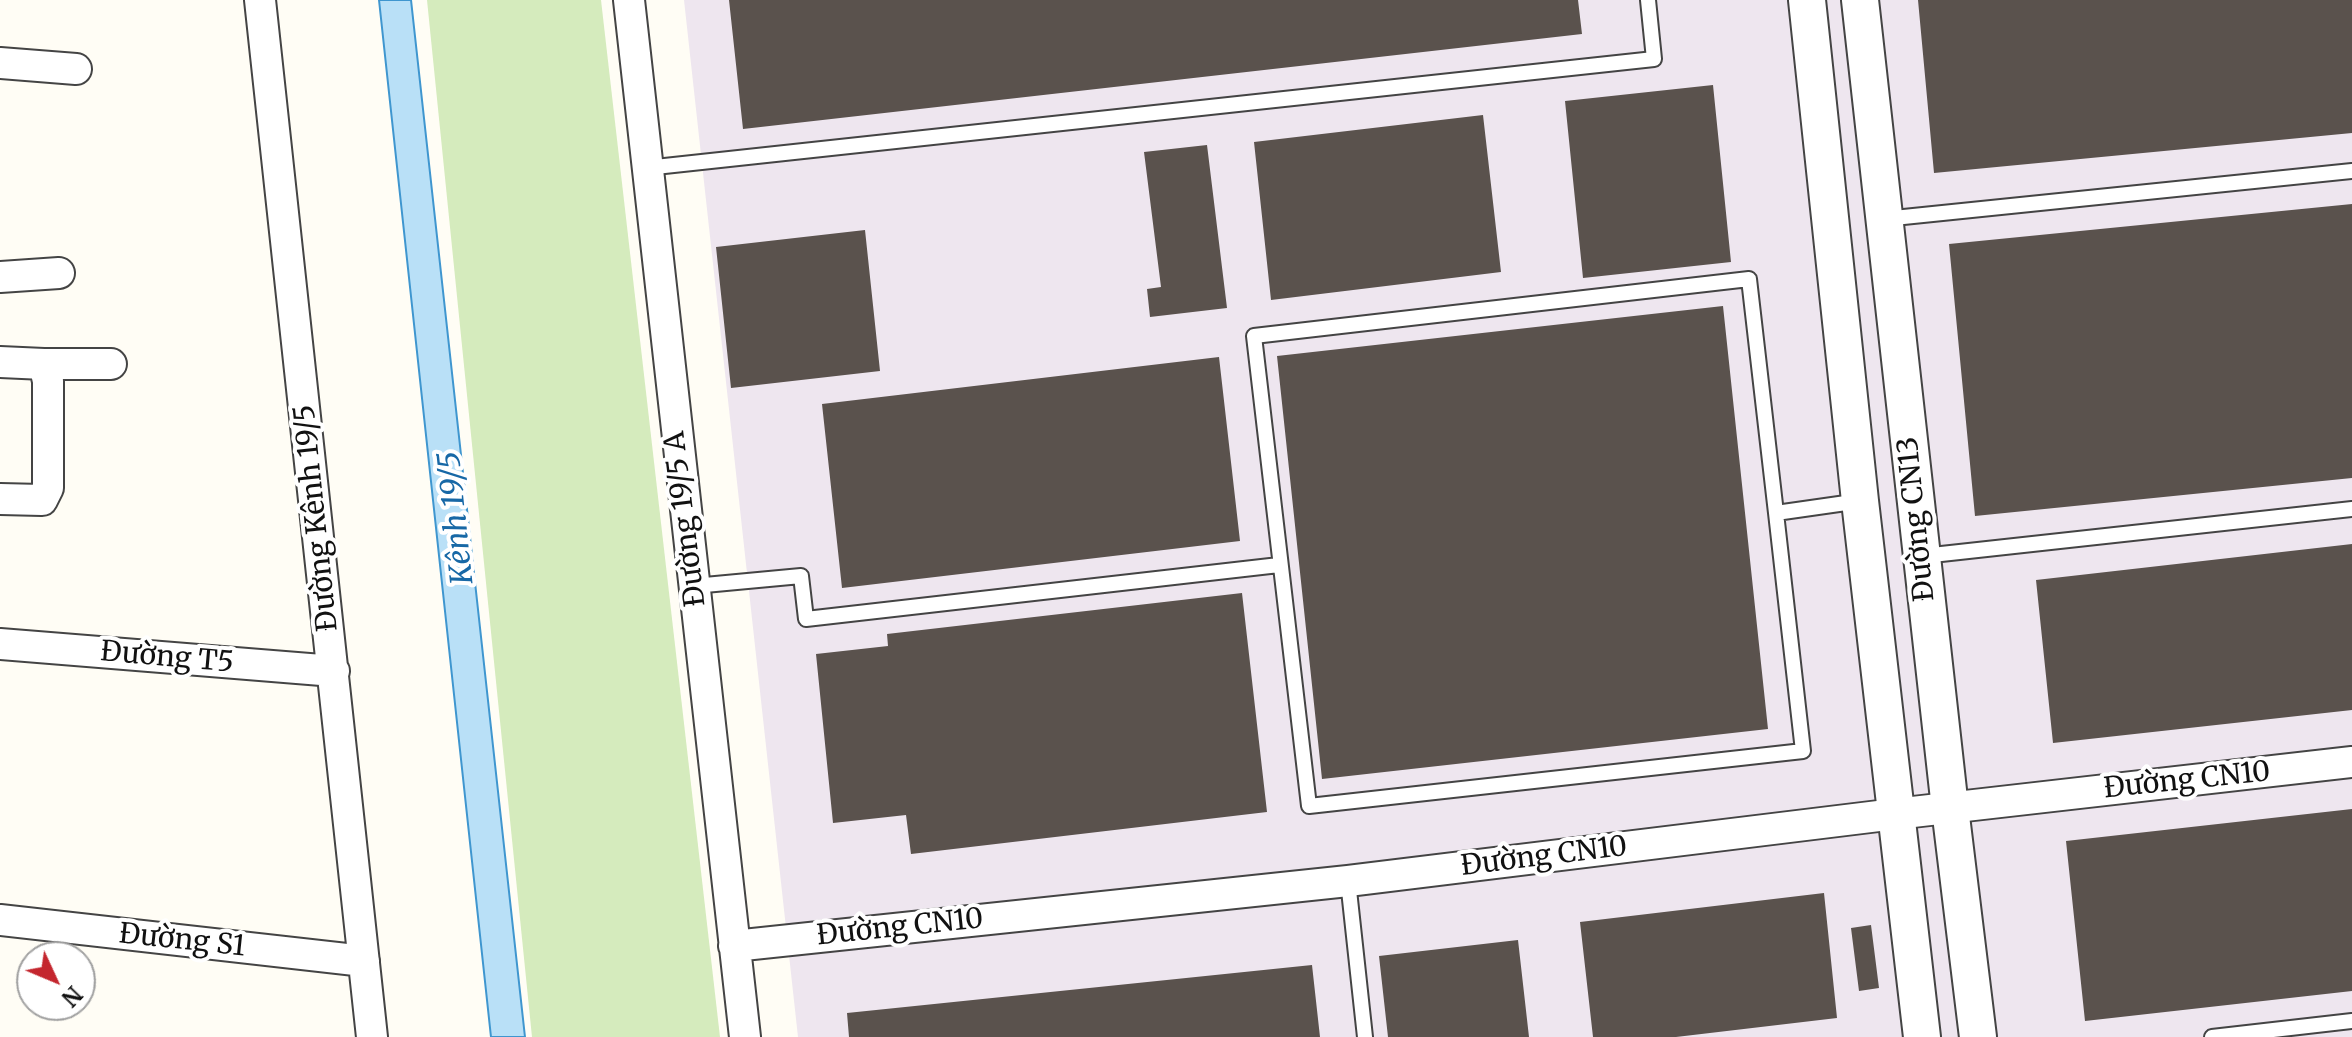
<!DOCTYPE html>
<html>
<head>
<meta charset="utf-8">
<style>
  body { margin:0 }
  #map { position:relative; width:2352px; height:1037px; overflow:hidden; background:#fffdf5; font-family:Merriweather,serif }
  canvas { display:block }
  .north { position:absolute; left:16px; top:941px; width:80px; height:80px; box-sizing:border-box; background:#fff; border:2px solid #a0a0a0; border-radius:50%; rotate:134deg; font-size:22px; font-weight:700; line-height:32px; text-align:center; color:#111 }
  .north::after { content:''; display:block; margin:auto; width:28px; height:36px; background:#c4262e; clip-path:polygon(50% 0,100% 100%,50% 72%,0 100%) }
</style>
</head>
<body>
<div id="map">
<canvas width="2352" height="1037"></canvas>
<div class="north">N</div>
</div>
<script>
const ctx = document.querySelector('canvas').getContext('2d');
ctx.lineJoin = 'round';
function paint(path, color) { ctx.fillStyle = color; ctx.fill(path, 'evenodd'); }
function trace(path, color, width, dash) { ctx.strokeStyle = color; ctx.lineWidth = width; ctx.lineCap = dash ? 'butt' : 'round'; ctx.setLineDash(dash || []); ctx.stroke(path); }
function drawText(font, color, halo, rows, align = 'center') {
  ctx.font = font + ' Merriweather,serif'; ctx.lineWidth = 8; ctx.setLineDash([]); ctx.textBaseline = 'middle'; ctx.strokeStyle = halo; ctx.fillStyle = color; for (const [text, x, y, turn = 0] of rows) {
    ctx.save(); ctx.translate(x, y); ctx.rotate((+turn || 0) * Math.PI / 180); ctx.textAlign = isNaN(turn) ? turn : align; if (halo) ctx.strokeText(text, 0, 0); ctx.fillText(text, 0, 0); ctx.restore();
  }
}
paint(new Path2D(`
  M684,0H2352V1037H798Z`), '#eee6ef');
paint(new Path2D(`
  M427,0H601L720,1037H532Z`), '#d5ebbd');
const water = new Path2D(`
  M379,0H411L525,1037H491Z`);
paint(water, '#b9e0f7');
trace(water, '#3f96cf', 2);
paint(new Path2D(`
  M729,0H1578L1582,34L743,129Z
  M1918,0H2352V133L1934,173Z
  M1713,85L1731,262L1583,278L1565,101Z
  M1483,115L1501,272L1271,300L1254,142Z
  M1207,145L1227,308L1150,317L1147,289L1161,287L1144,152Z
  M2352,204V478L1975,516L1949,244Z
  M865,230L880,371L731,388L716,247Z
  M1723,306L1768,729L1322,779L1277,356Z
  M1219,357L1240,541L842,588L822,404Z
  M2352,544V710L2053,743L2036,580Z
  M1242,593L1267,812L911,854L906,815L833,823L816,654L888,646L887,634Z
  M2352,809V991L2085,1021L2066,841Z
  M1824,893L1837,1018L1676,1037H1593L1580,922Z
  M1871,925L1879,988L1859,991L1851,928Z
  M1518,940L1529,1037H1388L1379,956Z
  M1312,965L1320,1037H849L847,1013Z`), '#5a524d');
const service = new Path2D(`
  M646,168L1654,59L1648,0
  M1884,219L2352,171
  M1776,513L1803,751L1309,806L1254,336L1749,279L1776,513L1860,501
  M1923,556L2352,509
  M694,586L801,576L806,619L1279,565
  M1348,881L1365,1037
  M2212,1037L2352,1021`);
const minor = new Path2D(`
  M260,0L372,1037
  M629,0L745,1037
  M0,63L76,69
  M0,277L59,273
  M0,362L44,364
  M0,499L42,500L48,488V381L44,364H111
  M0,644L334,671
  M0,920L364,961
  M734,946L1348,881L1895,814L2352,762`);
const tertiary = new Path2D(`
  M1807,0L1860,501L1922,1037
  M1860,0L1950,808L1978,1037`);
trace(service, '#444', 18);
trace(minor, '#444', 34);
trace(tertiary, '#444', 40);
trace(service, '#fff', 14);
trace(minor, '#fff', 30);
trace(tertiary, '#fff', 36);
drawText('28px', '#111', '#fff', [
  ["Đường Kênh 19/5",317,518,-96],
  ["Đường 19/5 A",686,519,-97],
  ["Đường CN13",1917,519,-96],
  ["Đường T5",167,658,5],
  ["Đường CN10",2187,781,-6],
  ["Đường CN10",1544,857,-7],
  ["Đường CN10",900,928,-6],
  ["Đường S1",182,941,6]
]);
drawText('italic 30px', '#1768a6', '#fff', [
  ["Kênh 19/5",457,518,-96]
]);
</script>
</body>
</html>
